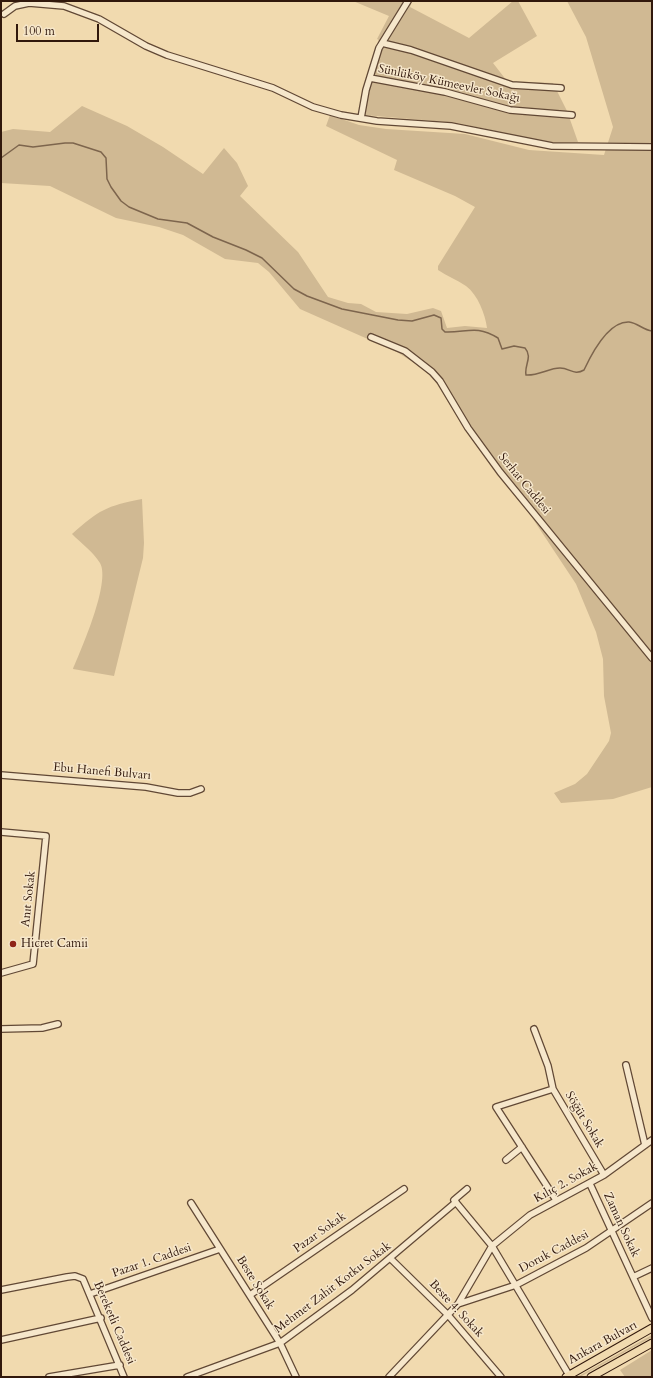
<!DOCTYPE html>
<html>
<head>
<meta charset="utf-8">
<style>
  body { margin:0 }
  #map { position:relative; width:653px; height:1378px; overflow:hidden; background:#f1daaf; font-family:Cardo,serif }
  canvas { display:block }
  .frame { position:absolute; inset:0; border:2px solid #31180c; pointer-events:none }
  .scale { position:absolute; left:16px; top:24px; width:83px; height:18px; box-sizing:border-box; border:2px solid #31180c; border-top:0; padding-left:5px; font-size:12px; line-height:14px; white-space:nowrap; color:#31180c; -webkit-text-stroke:3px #f6e7cb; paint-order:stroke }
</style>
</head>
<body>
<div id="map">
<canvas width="653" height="1378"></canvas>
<div class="frame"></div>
<div class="scale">100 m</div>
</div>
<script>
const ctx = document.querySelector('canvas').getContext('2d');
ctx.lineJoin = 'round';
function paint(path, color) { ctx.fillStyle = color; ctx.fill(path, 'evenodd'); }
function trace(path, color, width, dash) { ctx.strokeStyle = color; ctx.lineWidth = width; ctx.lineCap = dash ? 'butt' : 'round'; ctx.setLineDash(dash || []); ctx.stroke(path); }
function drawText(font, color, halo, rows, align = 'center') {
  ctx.font = font + ' Cardo,serif'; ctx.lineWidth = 3; ctx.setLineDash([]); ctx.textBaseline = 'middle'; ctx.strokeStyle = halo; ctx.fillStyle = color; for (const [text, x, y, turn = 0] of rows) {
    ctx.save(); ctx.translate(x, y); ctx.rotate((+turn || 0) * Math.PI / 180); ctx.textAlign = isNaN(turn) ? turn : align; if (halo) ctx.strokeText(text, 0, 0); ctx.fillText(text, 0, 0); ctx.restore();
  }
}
paint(new Path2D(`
  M353,1H412L410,7L469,38L513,1H518L537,36L493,63L507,81L553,83L567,111L578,142L550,143L458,123L364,115L371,81L383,42L377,39L389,16Z
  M567,1H652V787L613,799L561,803L554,793L575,784L587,774L609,741L611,733L604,696L603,659L596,632L576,584L531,516L497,475L470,437L433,378L422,368L397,352L300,309L269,272L258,263L225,259L183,235L159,227L116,218L50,186L1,183V132L13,129L50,132L82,106L127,126L163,147L203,174L224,148L237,163L248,186L240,196L298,252L328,297L348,303L361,304L376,312L407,314L433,308L441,311L447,328L465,326L487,328C485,314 478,295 466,286C457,280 447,276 438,270V266L475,207L455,196L394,170L397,160L326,126L330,115L359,125L386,129L465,134L529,150L604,155L613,127L586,37Z
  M142,499L144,543L143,558L114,676L73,669C81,650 111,582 100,563C93,552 81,543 72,534C99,510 106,506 142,499Z
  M652,1335V1337L580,1377H577Z
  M652,1350V1377H625L620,1370Z`), '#d0b993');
trace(new Path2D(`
  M1,158L19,145L33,147L65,143H73L101,152L106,158L107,179L111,187L121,201L129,207L158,219L187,223L213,237L246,250L262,258L294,289L307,296L342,309L398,320L412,321L434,315L441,318L442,329L445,332C466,333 476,324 498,338L502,349L514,346L525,348C533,357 524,365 526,375C538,376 549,368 560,368C570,368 574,376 584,370C591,355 608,321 629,322C638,323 643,330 652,331`), '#7d654d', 1.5);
const minor = new Path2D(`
  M4,14L15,6L29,3L64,6L99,19L146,46L167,55L273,88L313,107L341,115L377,121L451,126L552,146L652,147
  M382,43L411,50L512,85L561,88
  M370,78L445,92L510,110L572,115
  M361,118L366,90L379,48L408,1
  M371,337L405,351L432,372L440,381L468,428L500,472L652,658
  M1,775L146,787L178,793H190L201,789
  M1,832L46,836L33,964L1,973
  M1,1029L42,1028L58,1024
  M534,1029L548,1066L553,1089L604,1175
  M626,1065L645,1145
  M553,1089L496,1107L556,1200
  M506,1160L522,1147
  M590,1184L652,1318
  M467,1189L454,1200L492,1246L569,1375
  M191,1203L280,1343L296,1377
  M391,1259L448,1315L501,1377
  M633,1277L652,1268
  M1,1290L67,1277L75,1276L83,1279L124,1377
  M90,1294L220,1249
  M250,1295L404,1189
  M458,1304L516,1285L586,1248L652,1203
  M1,1340L101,1318
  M49,1377L120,1365
  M187,1377L280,1343L352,1290L456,1202
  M389,1377L458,1304L492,1246L530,1215L604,1175L652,1140`);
const major = new Path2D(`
  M566,1377L652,1328
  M591,1377L652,1343`);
trace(minor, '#614835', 8);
trace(major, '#31180c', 9);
trace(minor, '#f6e7cb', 5.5);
trace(major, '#f1daaf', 7);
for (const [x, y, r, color] of [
  [13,944,4,"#8f2418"]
]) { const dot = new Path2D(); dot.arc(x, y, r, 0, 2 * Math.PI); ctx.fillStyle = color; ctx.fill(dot); trace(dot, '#f6e7cb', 1.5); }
drawText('12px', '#31180c', '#f6e7cb', [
  ["Sünlüköy Kümeevler Sokağı",449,84,12],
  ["Serhat Caddesi",524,484,51],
  ["Ebu Hanefi Bulvarı",102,772,5],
  ["Anıt Sokak",29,899,-84],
  ["Söğüt Sokak",584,1120,59],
  ["Kılıç 2. Sokak",566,1183,-29],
  ["Zaman Sokak",621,1225,65],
  ["Pazar Sokak",320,1233,-35],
  ["Doruk Caddesi",554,1252,-28],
  ["Pazar 1. Caddesi",152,1261,-19],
  ["Beste Sokak",255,1283,58],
  ["Mehmet Zahit Kotku Sokak",333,1288,-37],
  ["Beste 4. Sokak",456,1309,47],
  ["Bereketli Caddesi",114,1323,67],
  ["Ankara Bulvarı",603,1343,-29]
]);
drawText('12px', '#31180c', '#f6e7cb', [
  ["Hicret Camii",21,944]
], 'left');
</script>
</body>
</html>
